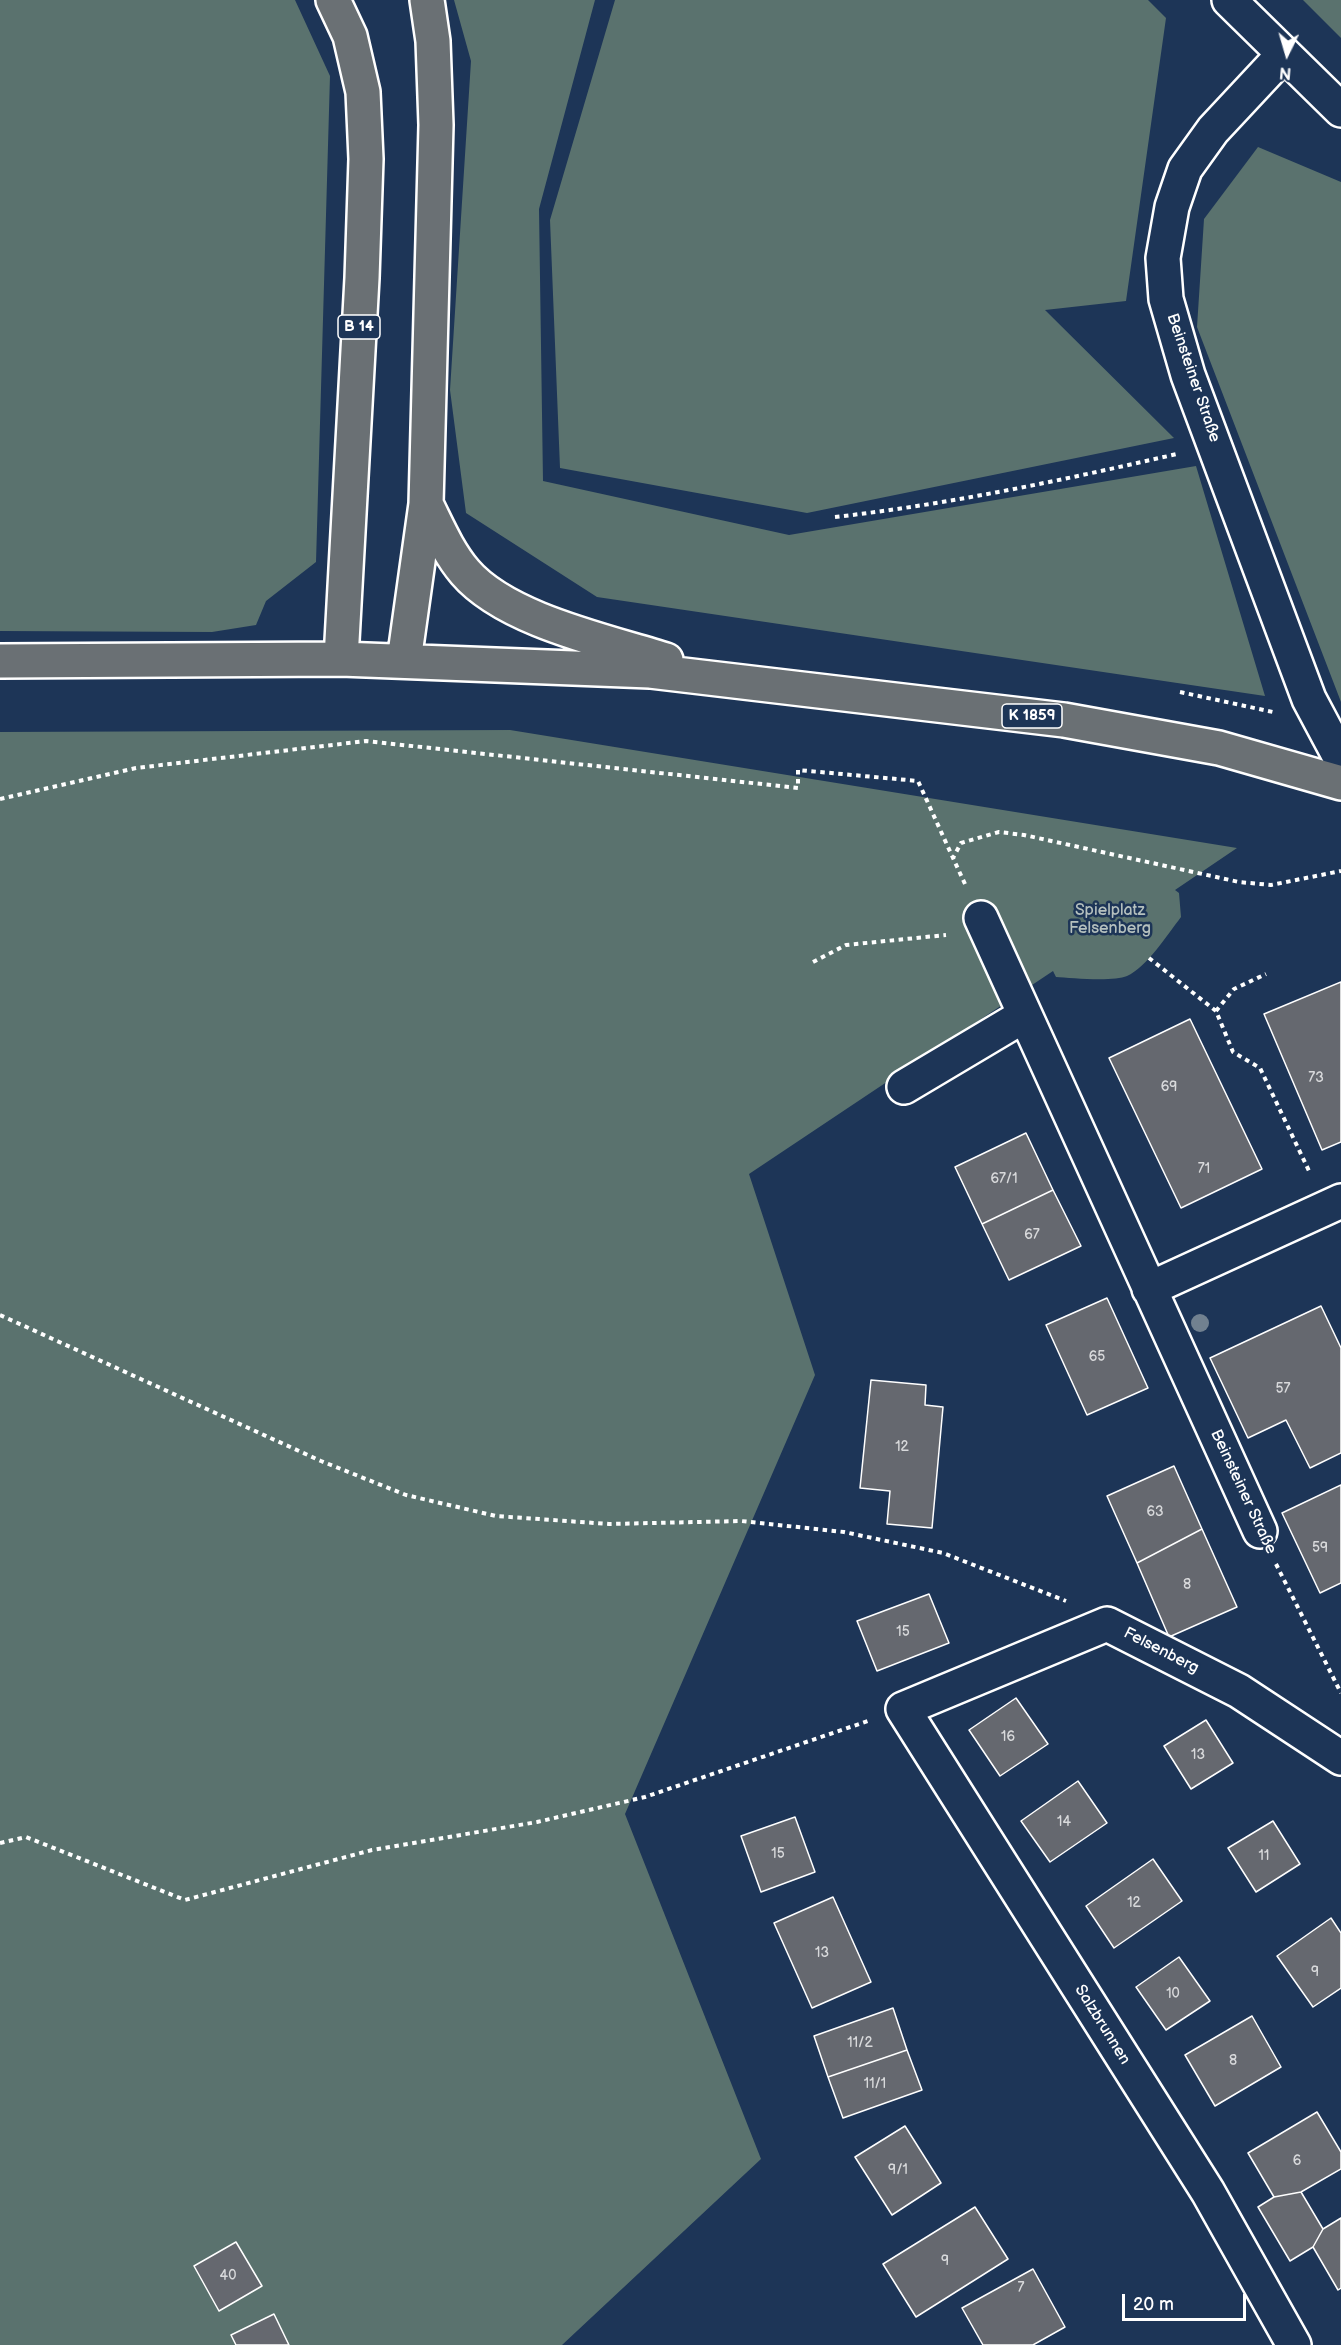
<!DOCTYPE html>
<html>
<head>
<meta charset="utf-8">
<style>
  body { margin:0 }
  #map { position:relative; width:1341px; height:2345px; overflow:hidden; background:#1d3557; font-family:"Balsamiq Sans",sans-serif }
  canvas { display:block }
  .north { position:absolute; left:1257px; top:24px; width:60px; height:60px; -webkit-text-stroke:4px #1d3557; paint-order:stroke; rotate:185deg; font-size:16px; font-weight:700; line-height:24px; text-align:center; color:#fff }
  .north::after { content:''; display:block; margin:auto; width:21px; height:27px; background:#fff; clip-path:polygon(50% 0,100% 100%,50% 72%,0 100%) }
  .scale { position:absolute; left:1122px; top:2294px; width:124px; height:27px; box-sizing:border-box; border:3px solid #fff; border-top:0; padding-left:8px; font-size:18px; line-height:21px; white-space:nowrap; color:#fff; -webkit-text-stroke:4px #1d3557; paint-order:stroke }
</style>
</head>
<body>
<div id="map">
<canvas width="1341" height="2345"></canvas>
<div class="north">N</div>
<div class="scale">20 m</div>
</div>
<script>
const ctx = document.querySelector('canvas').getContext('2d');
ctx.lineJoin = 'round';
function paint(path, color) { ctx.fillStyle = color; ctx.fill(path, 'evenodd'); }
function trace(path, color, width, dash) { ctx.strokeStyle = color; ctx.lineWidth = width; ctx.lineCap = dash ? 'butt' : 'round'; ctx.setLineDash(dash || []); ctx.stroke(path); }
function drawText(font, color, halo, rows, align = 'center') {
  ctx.font = font + ' "Balsamiq Sans",sans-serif'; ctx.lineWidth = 5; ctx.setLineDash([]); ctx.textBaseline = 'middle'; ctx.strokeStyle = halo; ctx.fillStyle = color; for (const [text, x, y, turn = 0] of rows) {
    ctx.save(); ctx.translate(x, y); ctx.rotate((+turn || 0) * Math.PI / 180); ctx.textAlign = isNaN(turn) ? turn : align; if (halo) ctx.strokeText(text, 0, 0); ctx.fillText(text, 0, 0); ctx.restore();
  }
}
paint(new Path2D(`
  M0,0H295L330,76L316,562L266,601L256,625L212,632L0,631Z
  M454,0H595L539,209L543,481L789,535L1196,466L1265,696L597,597L466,513L450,390L471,61Z
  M615,0H1148L1166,18L1126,301L1045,310L1174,438L807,513L560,468L550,220Z
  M1303,0H1341V38Z
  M1258,147L1341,182V702L1197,327L1204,219Z
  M510,730L1237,848L1175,890L1179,893L1181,917C1168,934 1146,968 1127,976C1114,982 1070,978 1056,977L1053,971L749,1174L815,1375L625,1814L761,2159L562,2345H0V732Z`), '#5a726e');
const building = new Path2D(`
  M1341,982V1142L1322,1150L1264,1014Z
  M1190,1019L1262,1169L1181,1208L1109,1058Z
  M1026,1133L1053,1190L982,1224L955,1167Z
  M1053,1190L1081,1246L1009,1280L982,1224Z
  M1107,1298L1148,1388L1087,1415L1046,1325Z
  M1321,1306L1341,1348V1453L1310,1468L1286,1420L1248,1438L1210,1358Z
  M871,1380L926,1385L925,1405L943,1407L932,1528L887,1524L890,1491L860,1488Z
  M1174,1466L1202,1529L1137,1563L1107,1496Z
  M1341,1485V1583L1320,1593L1282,1513Z
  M1202,1529L1237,1607L1169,1637L1137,1563Z
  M929,1594L949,1643L877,1671L857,1621Z
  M1016,1698L1048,1744L1000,1776L969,1730Z
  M1206,1720L1233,1763L1191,1789L1164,1746Z
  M1078,1781L1107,1823L1050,1862L1021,1821Z
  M795,1817L815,1872L761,1892L741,1836Z
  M1273,1821L1300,1864L1256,1892L1228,1848Z
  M1153,1859L1182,1901L1114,1948L1086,1906Z
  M833,1897L871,1982L812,2008L774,1923Z
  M1331,1918L1341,1933V1988L1313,2007L1277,1956Z
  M1179,1957L1210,2001L1166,2030L1136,1987Z
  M893,2008L907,2050L828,2077L814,2036Z
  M1252,2016L1281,2067L1215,2106L1185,2055Z
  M907,2050L922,2090L843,2118L828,2077Z
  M1317,2112L1341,2152V2169L1301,2192L1274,2197L1248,2153Z
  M905,2126L941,2183L892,2215L855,2157Z
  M1301,2192L1323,2229L1313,2247L1290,2261L1258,2207L1274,2197Z
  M975,2207L1008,2259L916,2317L883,2264Z
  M1341,2218V2288L1338,2290L1313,2247L1323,2229Z
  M236,2242L262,2286L219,2311L194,2266Z
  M1033,2269L1065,2327L1033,2345H983L962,2308Z
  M274,2314L289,2345H236L231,2335Z`);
paint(building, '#65686f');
trace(building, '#fff', 1.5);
const minor = new Path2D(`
  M1229,0L1341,110
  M1283,55L1213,130L1185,169L1172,207L1163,258L1166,299L1188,375L1309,699L1341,759
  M981,918L1260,1531
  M904,1087L1025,1015
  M1149,1289L1341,1201
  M1294,2345L1208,2192L903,1709L1107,1624L1239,1691L1341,1758`);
const highway = new Path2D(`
  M333,0L350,36L363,92L366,159L362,278L341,659
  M426,504C438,528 448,552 465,572C506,620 606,641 666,660
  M0,661L341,659L650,671L1064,720L1219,748L1341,783
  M404,661L426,504L436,125L433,41L427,0`);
trace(minor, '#fff', 38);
trace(highway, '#fff', 38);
trace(new Path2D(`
  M835,517C951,504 1063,480 1177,454
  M1180,692L1273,712
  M0,799L136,768L366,741L798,788V770L918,781L953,858
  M965,884L953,858L961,843L999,832L1024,835L1239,882L1271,885L1341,871
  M1149,958L1216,1011L1233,1052L1260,1068L1310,1173
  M813,962L846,945L946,935
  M1216,1011L1234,989L1266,974
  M0,1315L321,1461L406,1495L496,1516L609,1524L741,1521L844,1532L943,1553L1066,1601
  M1276,1564L1341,1693
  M0,1843L26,1837L185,1900L372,1850L537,1822L645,1797L868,1721`), '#fff', 4, [4.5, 4.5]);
trace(minor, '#1d3557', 33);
trace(highway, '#6a7074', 33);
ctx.fillStyle = '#718190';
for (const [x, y] of [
  [1200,1323]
]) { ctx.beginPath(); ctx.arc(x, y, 9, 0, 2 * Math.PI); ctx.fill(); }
drawText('14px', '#d8d9db', null, [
  ["73",1316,1078],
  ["69",1169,1087],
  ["71",1204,1169],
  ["67/1",1004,1179],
  ["67",1032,1235],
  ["65",1097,1357],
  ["57",1283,1389],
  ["12",902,1447],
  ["63",1155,1512],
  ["59",1320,1548],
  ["8",1187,1585],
  ["15",903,1632],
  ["16",1008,1737],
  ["13",1198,1755],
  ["14",1064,1822],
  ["15",778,1854],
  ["11",1264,1856],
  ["12",1134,1903],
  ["13",822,1953],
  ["9",1315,1972],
  ["10",1173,1994],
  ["11/2",860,2043],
  ["8",1233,2061],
  ["11/1",875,2084],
  ["6",1297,2161],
  ["9/1",898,2170],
  ["9",945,2261],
  ["40",228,2276],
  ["7",1021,2288]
]);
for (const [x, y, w] of [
  [359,327,42],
  [1032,716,60]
]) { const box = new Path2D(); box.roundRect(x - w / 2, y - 12, w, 24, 4.5); ctx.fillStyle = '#1d3557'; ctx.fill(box); trace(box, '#fff', 1.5); }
drawText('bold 15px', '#fff', null, [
  ["B 14",359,327],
  ["K 1859",1032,716]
]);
drawText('16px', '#fff', '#1d3557', [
  ["Beinsteiner Straße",1193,378,71],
  ["Beinsteiner Straße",1243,1492,65],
  ["Felsenberg",1161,1651,27],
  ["Salzbrunnen",1102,2025,58]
]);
drawText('16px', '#b5c0be', '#1d3557', [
  ["Spielplatz",1110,911],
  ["Felsenberg",1110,929]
]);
</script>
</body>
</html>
